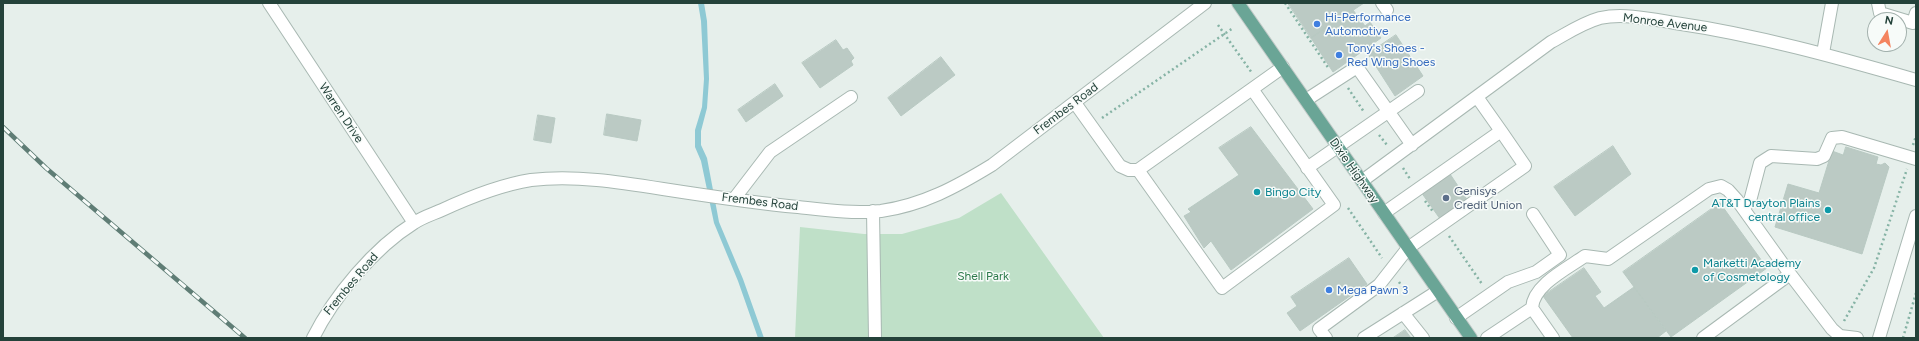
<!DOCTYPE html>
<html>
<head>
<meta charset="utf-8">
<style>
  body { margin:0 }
  #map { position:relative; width:1919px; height:341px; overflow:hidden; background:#e6efeb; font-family:Figtree,sans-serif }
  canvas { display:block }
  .frame { position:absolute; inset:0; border:4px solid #24423a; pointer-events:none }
  .north { position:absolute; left:1867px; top:12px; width:40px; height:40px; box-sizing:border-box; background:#f7fbf9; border:1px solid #a3b1ad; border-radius:50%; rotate:11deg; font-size:11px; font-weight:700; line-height:16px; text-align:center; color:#24423a }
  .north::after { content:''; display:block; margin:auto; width:14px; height:18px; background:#f4845f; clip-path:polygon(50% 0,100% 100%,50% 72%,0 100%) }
</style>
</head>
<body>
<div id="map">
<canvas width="1919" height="341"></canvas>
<div class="frame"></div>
<div class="north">N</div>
</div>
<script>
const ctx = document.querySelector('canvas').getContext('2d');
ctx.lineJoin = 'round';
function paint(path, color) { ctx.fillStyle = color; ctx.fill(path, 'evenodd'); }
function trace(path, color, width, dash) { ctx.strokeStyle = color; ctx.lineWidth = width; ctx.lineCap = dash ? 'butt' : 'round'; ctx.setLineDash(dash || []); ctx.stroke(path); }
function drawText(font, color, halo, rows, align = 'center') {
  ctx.font = font + ' Figtree,sans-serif'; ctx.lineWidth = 3; ctx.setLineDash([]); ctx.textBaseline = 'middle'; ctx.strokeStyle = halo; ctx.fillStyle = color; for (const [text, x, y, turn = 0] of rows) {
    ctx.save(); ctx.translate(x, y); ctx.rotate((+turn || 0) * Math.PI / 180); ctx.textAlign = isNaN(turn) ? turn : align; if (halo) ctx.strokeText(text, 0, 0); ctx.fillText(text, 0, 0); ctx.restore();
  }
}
paint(new Path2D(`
  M1001,193L1104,338H795L800,227L864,234H902L959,218Z`), '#bfe0c8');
paint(new Path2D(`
  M698,3H704L707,21L709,79L707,108L701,131V145L707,158L719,222L743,279L764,338H758L738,281L714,223L701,161L695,147V130L702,107L704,79L701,21Z`), '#8ec9d4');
const building = new Path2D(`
  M1288,3H1364L1311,38Z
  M1353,10L1365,26L1370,22L1381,38L1333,72L1311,38Z
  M1396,35L1423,76L1395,96L1368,54Z
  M836,40L843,50L847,48L854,58L851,61L853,65L820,88L802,63Z
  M941,57L955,75L901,116L888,98Z
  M775,84L783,96L746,122L738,110Z
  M607,114L641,120L637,141L604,135Z
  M538,115L555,118L551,143L534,140Z
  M1251,127L1313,209L1231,270L1211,241L1204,248L1184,216L1191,212L1188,209L1239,175L1219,148Z
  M1613,146L1631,174L1575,216L1554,187Z
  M1846,147L1878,157L1876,164L1881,165L1885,163L1889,167L1862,254L1775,227L1788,184L1819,193L1832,151L1843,155Z
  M1450,174L1470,204L1443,223L1421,192Z
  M1720,203L1767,268L1671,337L1623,272Z
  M1349,258L1367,284L1300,331L1287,313L1297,306L1291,297Z
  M1584,268L1601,292L1595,296L1604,308L1634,287L1666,331L1657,338H1573L1543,296Z
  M1405,330L1411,338H1393Z`);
paint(building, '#bbcac4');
trace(building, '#b8c9c2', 1);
const minor = new Path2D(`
  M269,3L414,223
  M1382,3L1387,10
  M1878,3L1880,13L1913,23L1916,13
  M1823,53L1832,3
  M1477,97L1501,131
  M1306,100L1357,67L1412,145
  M1075,103L1120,166L1129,170H1138L1283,67
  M1307,168L1418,91
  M1138,170L1222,288L1334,205L1252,89
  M1362,181L1551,42C1566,34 1582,23 1600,18C1624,13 1651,19 1675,23C1757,35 1836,57 1916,80
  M734,199L770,152L851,97
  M1743,208L1750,201L1760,163L1771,156L1817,159L1824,156L1832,138L1842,137L1916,159
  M873,211L875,338
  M1532,308C1533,285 1568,268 1585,256L1608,259L1709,189L1721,186L1728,190L1737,200L1790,274
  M1403,313L1423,338
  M1456,318L1508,282L1536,272L1560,255L1533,214
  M313,338C334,296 374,248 414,223C423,217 433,214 442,210C470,197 500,185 531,180C575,175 619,182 663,189C708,196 753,203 798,207C825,210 853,214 881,211C923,205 956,187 992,165L1205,3
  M1326,338L1319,329L1379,285L1408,248L1525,166L1501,131L1384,213
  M1364,338L1438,291
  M1487,338L1532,308L1553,338
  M1703,338L1790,274L1832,329L1840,336L1857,338
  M1879,338L1916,216`);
const major = new Path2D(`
  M1238,3L1471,338`);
trace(minor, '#a8b8b2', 14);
trace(major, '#c2cac8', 14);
trace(new Path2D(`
  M1285,3L1329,69
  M1218,25L1252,73
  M1348,88L1364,112
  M1102,118L1233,28
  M1379,135L1387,145
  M1913,145L1916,136
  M1403,168L1410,179
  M1425,201L1434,213
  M1348,208L1382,258
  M1449,236L1482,284
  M1399,282L1407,294
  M1844,321L1874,268L1907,169
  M1903,338L1916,293`), '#86b3a5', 2.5, [2, 3]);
trace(minor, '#fff', 12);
trace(major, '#6aa596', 12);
const rail = new Path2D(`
  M3,127L46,168L245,338`);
trace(rail, '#5f7d75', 4.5);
trace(rail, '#f7fbf9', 3, [9]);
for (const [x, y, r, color] of [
  [1317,24,4,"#3f7fe0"],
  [1339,55,4,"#3f7fe0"],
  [1257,192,4,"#0f9aa8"],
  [1446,198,4,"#5c6f8a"],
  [1828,210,4,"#0f9aa8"],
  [1695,270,4,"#0f9aa8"],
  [1329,290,4,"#3f7fe0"]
]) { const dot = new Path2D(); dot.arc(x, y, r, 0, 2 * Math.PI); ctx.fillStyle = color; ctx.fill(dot); trace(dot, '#f7fbf9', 1.5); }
drawText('12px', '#366cbe', '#f7fbf9', [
  ["Hi-Performance",1325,17],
  ["Automotive",1325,31],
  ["Tony's Shoes -",1347,48],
  ["Red Wing Shoes",1347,62],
  ["Mega Pawn 3",1337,290]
], 'left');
drawText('12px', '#24423a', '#f7fbf9', [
  ["Monroe Avenue",1665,23,7],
  ["Frembes Road",1066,109,-37],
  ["Warren Drive",341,113,56],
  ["Dixie Highway",1354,171,55],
  ["Frembes Road",760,202,7],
  ["Frembes Road",351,284,-50]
]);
drawText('12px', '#4e5e75', '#f7fbf9', [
  ["Genisys",1454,191],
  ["Credit Union",1454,205]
], 'left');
drawText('12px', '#0d838f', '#f7fbf9', [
  ["Bingo City",1265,192],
  ["AT&T Drayton Plains",1820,203,"right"],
  ["central office",1820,217,"right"],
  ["Marketti Academy",1703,263],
  ["of Cosmetology",1703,277]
], 'left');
drawText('12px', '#2d7a4b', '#f7fbf9', [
  ["Shell Park",983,276]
]);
</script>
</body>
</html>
